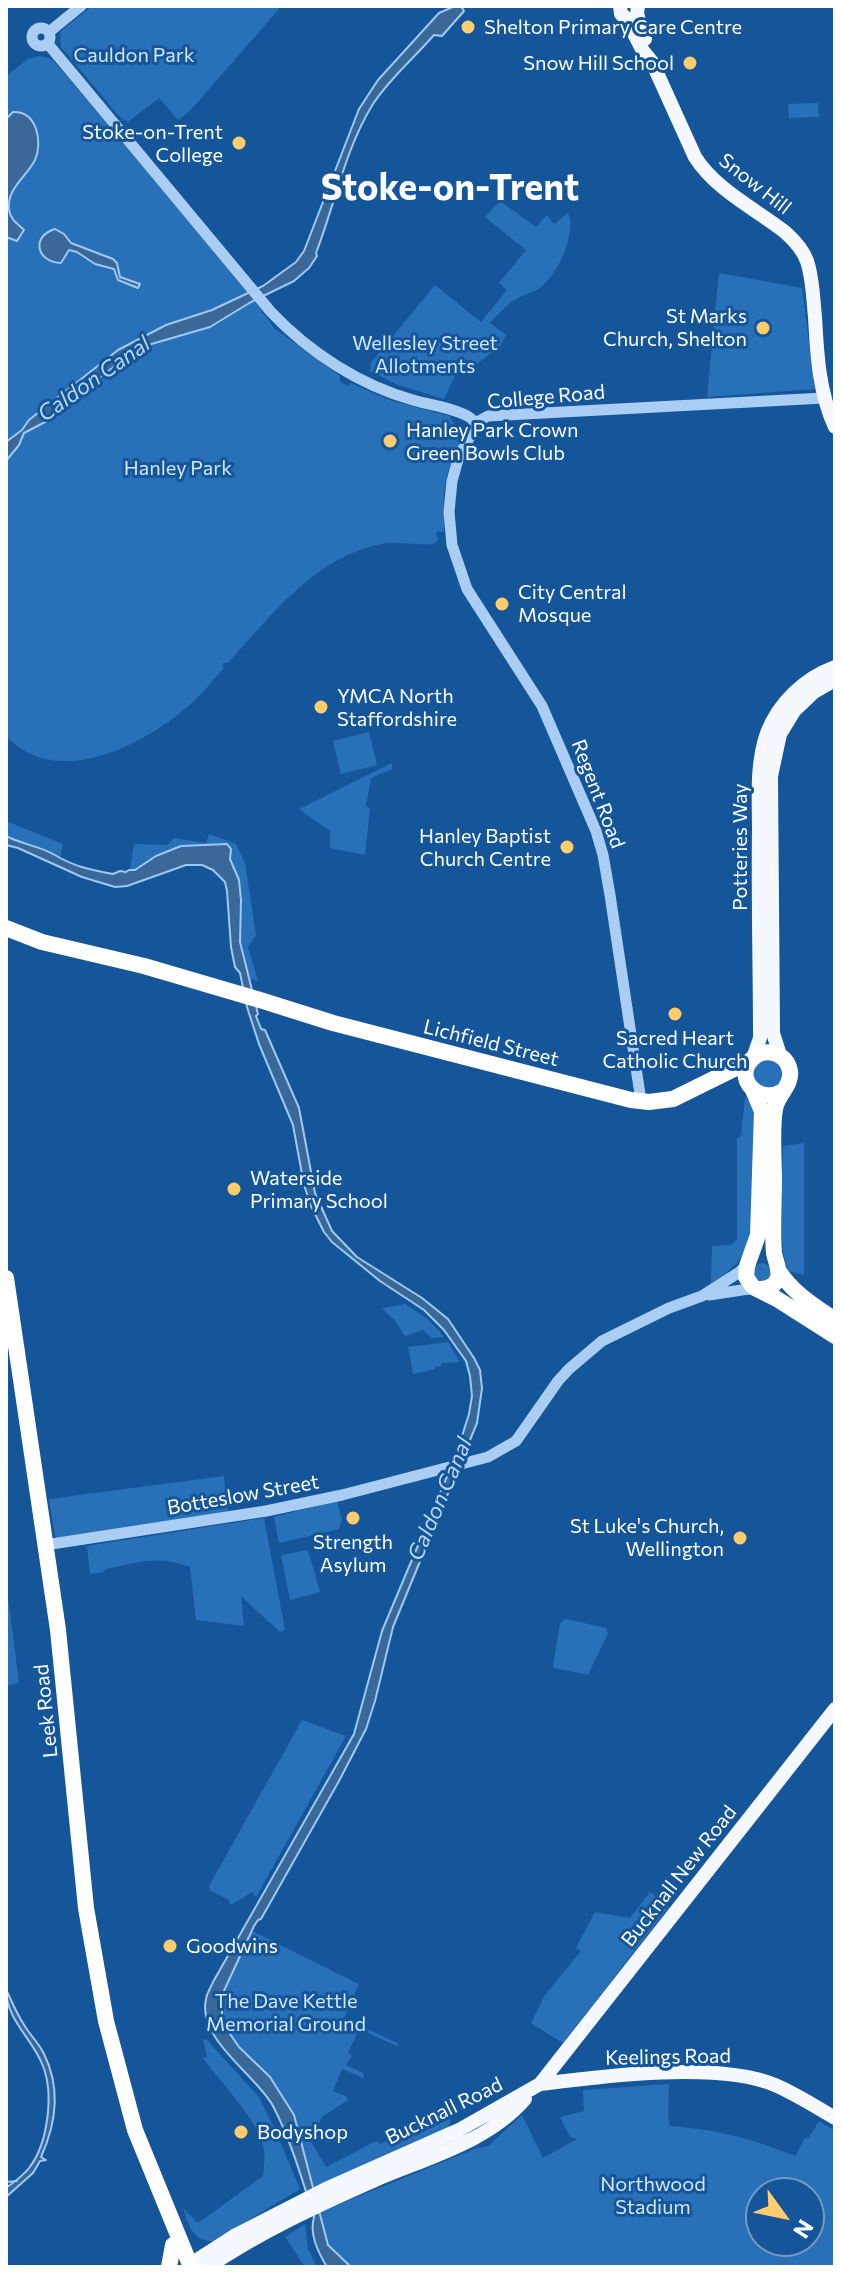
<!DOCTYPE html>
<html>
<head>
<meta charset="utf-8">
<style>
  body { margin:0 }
  #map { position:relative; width:841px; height:2273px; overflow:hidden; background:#15569a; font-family:Commissioner,sans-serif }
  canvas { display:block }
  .frame { position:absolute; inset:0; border:8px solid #fff; pointer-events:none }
  .north { position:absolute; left:745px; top:2177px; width:80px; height:80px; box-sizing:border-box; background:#15569a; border:2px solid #739ac2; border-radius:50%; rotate:123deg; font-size:22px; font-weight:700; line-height:32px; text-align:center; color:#fff }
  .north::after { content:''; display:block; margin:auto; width:28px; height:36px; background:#ffcd6b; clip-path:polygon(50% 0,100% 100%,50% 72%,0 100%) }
</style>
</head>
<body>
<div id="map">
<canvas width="841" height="2273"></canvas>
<div class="frame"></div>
<div class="north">N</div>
</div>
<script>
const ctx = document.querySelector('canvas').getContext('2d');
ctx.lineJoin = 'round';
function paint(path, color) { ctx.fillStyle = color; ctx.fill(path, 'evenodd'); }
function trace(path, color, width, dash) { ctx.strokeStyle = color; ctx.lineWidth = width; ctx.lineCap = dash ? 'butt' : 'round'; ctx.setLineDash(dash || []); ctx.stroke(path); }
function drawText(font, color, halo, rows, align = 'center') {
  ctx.font = font + ' Commissioner,sans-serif'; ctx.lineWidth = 6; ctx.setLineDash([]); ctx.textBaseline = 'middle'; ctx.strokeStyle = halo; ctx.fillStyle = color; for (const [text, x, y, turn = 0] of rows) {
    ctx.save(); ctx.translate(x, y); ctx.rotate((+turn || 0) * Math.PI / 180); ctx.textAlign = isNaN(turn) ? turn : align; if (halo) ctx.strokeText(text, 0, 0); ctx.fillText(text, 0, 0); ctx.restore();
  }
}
paint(new Path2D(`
  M92,6H277L279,9L189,112L178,120L159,98L128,122L119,116L61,47L60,32Z
  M39,56L52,59L102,118L242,284L274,328L340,376V382L348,386L351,383L389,400L449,416L462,435L447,475L444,492V530L442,532L438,531L436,534L438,539L436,543C418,547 399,540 381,544C314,558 272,615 228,663H223V669C213,680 204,692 194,701C148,743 59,792 6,736V76L28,59Z
  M818,103L819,117L789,118L788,104Z
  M500,201L536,227L547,215L554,224L568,213C577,232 558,274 541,287C533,293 521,295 513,301C505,306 497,316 490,323L506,335L500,346L468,371L460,365L444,399L398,385L370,371L371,363L435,285L481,322L507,290L499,283L526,250L485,217Z
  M719,273L802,288L815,389L707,397Z
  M369,732L377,765L341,774L333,741Z
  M392,763V769L371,778L366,806L370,809L365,855L330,848V831L299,809Z
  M6,821L63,844L60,859L6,835Z
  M209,834L236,844L245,863L256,935L248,947L258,981L248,978L240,942L241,900L239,880L230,859L231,849C216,840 174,846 157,855C147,861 142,869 130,870L134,844L167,845L174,838L206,843Z
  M753 1074a15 15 0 1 1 30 0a15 15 0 1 1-30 0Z
  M745,1097C755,1106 756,1115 757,1128L749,1245L738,1262L723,1276L711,1283L712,1246L731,1245L737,1239V1139L741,1136Z
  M804,1143V1275L788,1271C776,1237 783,1183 783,1146Z
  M753 1272a9 9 0 1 1 18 0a9 9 0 1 1-18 0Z
  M405,1304L429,1320L444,1337L432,1338L423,1330L405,1336L395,1321L382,1308Z
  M448,1342L460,1362L441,1363V1366L435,1367V1369L413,1374L408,1347Z
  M224,1476L228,1510L226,1512L57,1538L55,1536L49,1499Z
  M337,1501L342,1520L339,1529L279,1543L274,1517Z
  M264,1518L285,1630L280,1632L241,1596L244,1626L196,1620L190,1567C158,1555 138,1562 106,1569L104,1572L90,1574L87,1546Z
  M308,1550L320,1592L290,1600L281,1555Z
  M6,1581L19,1683L6,1686Z
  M566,1619L606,1628L608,1633L588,1675L554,1668L553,1665L560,1623Z
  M302,1720L346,1736L256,1897L252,1892L233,1904H230L228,1899L210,1891L209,1886Z
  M650,1892L669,1907L563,2043L531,2023L545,1995L581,1951L576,1948L595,1912L630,1918Z
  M252,1931L359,1984L344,2018L399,2044L397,2046L359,2029L348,2053L352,2056L346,2065L363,2073L364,2076L363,2078L342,2069L333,2091L347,2097L348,2100L322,2117L310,2140L326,2167L376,2141L380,2144L424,2124L427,2130L451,2117L449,2128L313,2191C302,2150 298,2113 271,2078C254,2056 222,2041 221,2010C220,1983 242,1956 252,1931Z
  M206,2039L259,2097L276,2132L300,2189L213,2241C192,2242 189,2225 183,2208L198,2223L263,2176C264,2168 265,2158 264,2150C260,2122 220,2082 203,2058L207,2057L203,2040Z
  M669,2084L668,2119L670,2126C718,2130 750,2138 795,2156L805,2138L808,2139L819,2121L835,2131V2267H351L328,2245L320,2212L477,2148L488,2146L522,2115L543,2158L577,2139L570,2137L560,2117L584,2111L583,2090ZM761,2193H809V2241H761Z
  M305,2224L308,2249L317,2267H305L285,2237Z`), '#2871b8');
const water = new Path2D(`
  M455,6H461L464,11L442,36L434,35C414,58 390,78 373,104C345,149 335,204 316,253L317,256L309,268L294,281L251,302L210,327L148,345L131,354L91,384L86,390L63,406L49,420L24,433L19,445L6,461V442L22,430L29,420L118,350L166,325L212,310L263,286L296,262L304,251L359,109L378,80L439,13Z
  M13,112C37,111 43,142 35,160C27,176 6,189 9,210C10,219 18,224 24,230L17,241L6,237V119Z
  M55,229L64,234L71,243L113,259L117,263L120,277L140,284L138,288L118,280L114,269L95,264L77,252L69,250L61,263C36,262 31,236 55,229Z
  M6,836C21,844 39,846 53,854C73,866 90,870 113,874L120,871L126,872L129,870H135L156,856L181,846L227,844L231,849L230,859L239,880L241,900L240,942L258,1014L256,1016L261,1029L265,1030L299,1108L315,1193L332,1231L357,1257L422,1298L448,1319L474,1358L480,1370L482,1388L477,1423L393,1627L375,1701L366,1729L339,1781L261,1919L258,1920L254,1926L222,1995V2022L239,2047L270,2077L294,2115L328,2245L351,2267H327C318,2252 309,2234 314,2217C303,2182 290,2138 273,2106C256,2075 197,2039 206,1999C207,1993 211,1987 213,1982L354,1734L382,1631L456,1455L469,1414L472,1396L470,1376L466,1361L444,1330L424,1310L380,1281L332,1242L324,1232L311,1206L304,1185L293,1125L259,1044L247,1007L240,973L235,967L231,947L227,891L225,882L213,870L202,865H186L127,886L115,887L82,877L18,848L6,845Z
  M6,1989C12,2003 18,2016 26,2028C32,2037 40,2045 44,2054C61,2088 56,2124 41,2157L46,2160L40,2161L33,2173L6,2197V2188C14,2182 23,2176 29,2168C48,2144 54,2094 43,2066C33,2039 6,2020 6,1989Z`);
paint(water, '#396899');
trace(water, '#9ccaf5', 2);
trace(new Path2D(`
  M6,2182L17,2181`), '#9ccaf5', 2);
trace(new Path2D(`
  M32 37a9 9 0 1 1 18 0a9 9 0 1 1-18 0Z
  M49,32L81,6
  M48,44L271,312C309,352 359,385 413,400C428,405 469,410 475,423
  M475,423L473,431L459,456L452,481L449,512L452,545L467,589L542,706L596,831L603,855L610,895L641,1101
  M475,423L488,416L824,398
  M709,1295L755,1288
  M45,1545L266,1511L342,1495L488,1457L516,1441L558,1381L569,1369L602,1341L669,1308L702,1296L738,1273L748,1264`), '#aacef3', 11);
trace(new Path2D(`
  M620,6L621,14L626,18L643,51L652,62L695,157C716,190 754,208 785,232C794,240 803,250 807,261C813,279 813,299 815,317C817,354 819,393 835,427
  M638,6L637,14L645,39
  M780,1055L773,1033L771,776L780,734L794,711L814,692L835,680
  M753,1058L760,1038C760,969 758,899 759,830C759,798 756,764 767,733C779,702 805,678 835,667
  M540,2084C603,2076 718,2061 775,2085C796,2094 816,2107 835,2118
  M191,2264L236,2235L326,2189L459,2130L540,2084L835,1709
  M208,2267C260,2232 318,2205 375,2180C426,2158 488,2142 525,2099`), '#f5f9ff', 14);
trace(new Path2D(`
  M6,928L42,942L144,966L260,1000L333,1023L631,1100L649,1102L673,1099L750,1061
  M753,1090L762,1111L758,1235L747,1266L746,1277L753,1287L777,1299L835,1336
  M778,1270C793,1293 813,1305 835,1320
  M6,1278L58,1630L86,1908L106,2021L135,2130L191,2267
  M759,1289C768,1289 776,1286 778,1277C780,1269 775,1260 774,1253C772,1228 774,1203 774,1179C774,1159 771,1121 776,1105C780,1093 792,1084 790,1071C787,1053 765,1046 752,1059C733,1078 759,1106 783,1091
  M169,2267L173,2245`), '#fff', 16);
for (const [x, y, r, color] of [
  [468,27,8,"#ffcd6b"],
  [690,63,8,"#ffcd6b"],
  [239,143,8,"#ffcd6b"],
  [763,328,8,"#ffcd6b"],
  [390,441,8,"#ffcd6b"],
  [502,604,8,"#ffcd6b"],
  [321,707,8,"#ffcd6b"],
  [567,847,8,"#ffcd6b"],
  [675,1014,8,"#ffcd6b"],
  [234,1189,8,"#ffcd6b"],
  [353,1518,8,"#ffcd6b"],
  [740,1538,8,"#ffcd6b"],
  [170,1946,8,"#ffcd6b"],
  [241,2132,8,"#ffcd6b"]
]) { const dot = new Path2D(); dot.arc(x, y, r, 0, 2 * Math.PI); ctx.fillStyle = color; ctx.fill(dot); trace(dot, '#15569a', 3); }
drawText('20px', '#fff', '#15569a', [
  ["Shelton Primary Care Centre",484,27],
  ["Snow Hill School",674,63,"right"],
  ["Stoke-on-Trent",223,132,"right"],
  ["College",223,155,"right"],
  ["St Marks",747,316,"right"],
  ["Church, Shelton",747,339,"right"],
  ["Hanley Park Crown",406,430],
  ["Green Bowls Club",406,453],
  ["City Central",518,592],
  ["Mosque",518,615],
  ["YMCA North",337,696],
  ["Staffordshire",337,719],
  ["Hanley Baptist",551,836,"right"],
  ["Church Centre",551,859,"right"],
  ["Sacred Heart",675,1038,"center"],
  ["Catholic Church",675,1061,"center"],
  ["Waterside",250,1178],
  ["Primary School",250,1201],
  ["St Luke's Church,",724,1526,"right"],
  ["Wellington",724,1549,"right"],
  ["Strength",353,1542,"center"],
  ["Asylum",353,1565,"center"],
  ["Goodwins",186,1946],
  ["Bodyshop",257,2132]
], 'left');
drawText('20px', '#d1e7fd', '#15569a', [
  ["Cauldon Park",134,55],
  ["Wellesley Street",425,343],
  ["Allotments",425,366],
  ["Hanley Park",178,468],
  ["The Dave Kettle",286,2001],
  ["Memorial Ground",286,2024],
  ["Northwood",653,2184],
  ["Stadium",653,2207]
]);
drawText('20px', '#fff', '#15569a', [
  ["Snow Hill",755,184,38],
  ["College Road",546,397,-5],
  ["Regent Road",598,794,69],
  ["Potteries Way",740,847,-90],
  ["Lichfield Street",491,1043,14],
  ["Botteslow Street",243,1495,-10],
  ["Leek Road",46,1711,-96],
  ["Bucknall New Road",679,1876,-52],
  ["Keelings Road",668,2057,-1],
  ["Bucknall Road",444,2111,-26]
]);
drawText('italic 22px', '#b6d8f9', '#15569a', [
  ["Caldon Canal",94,379,-35],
  ["Caldon Canal",440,1499,-67]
]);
drawText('bold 36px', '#fff', '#15569a', [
  ["Stoke-on-Trent",450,188]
]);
</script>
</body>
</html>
